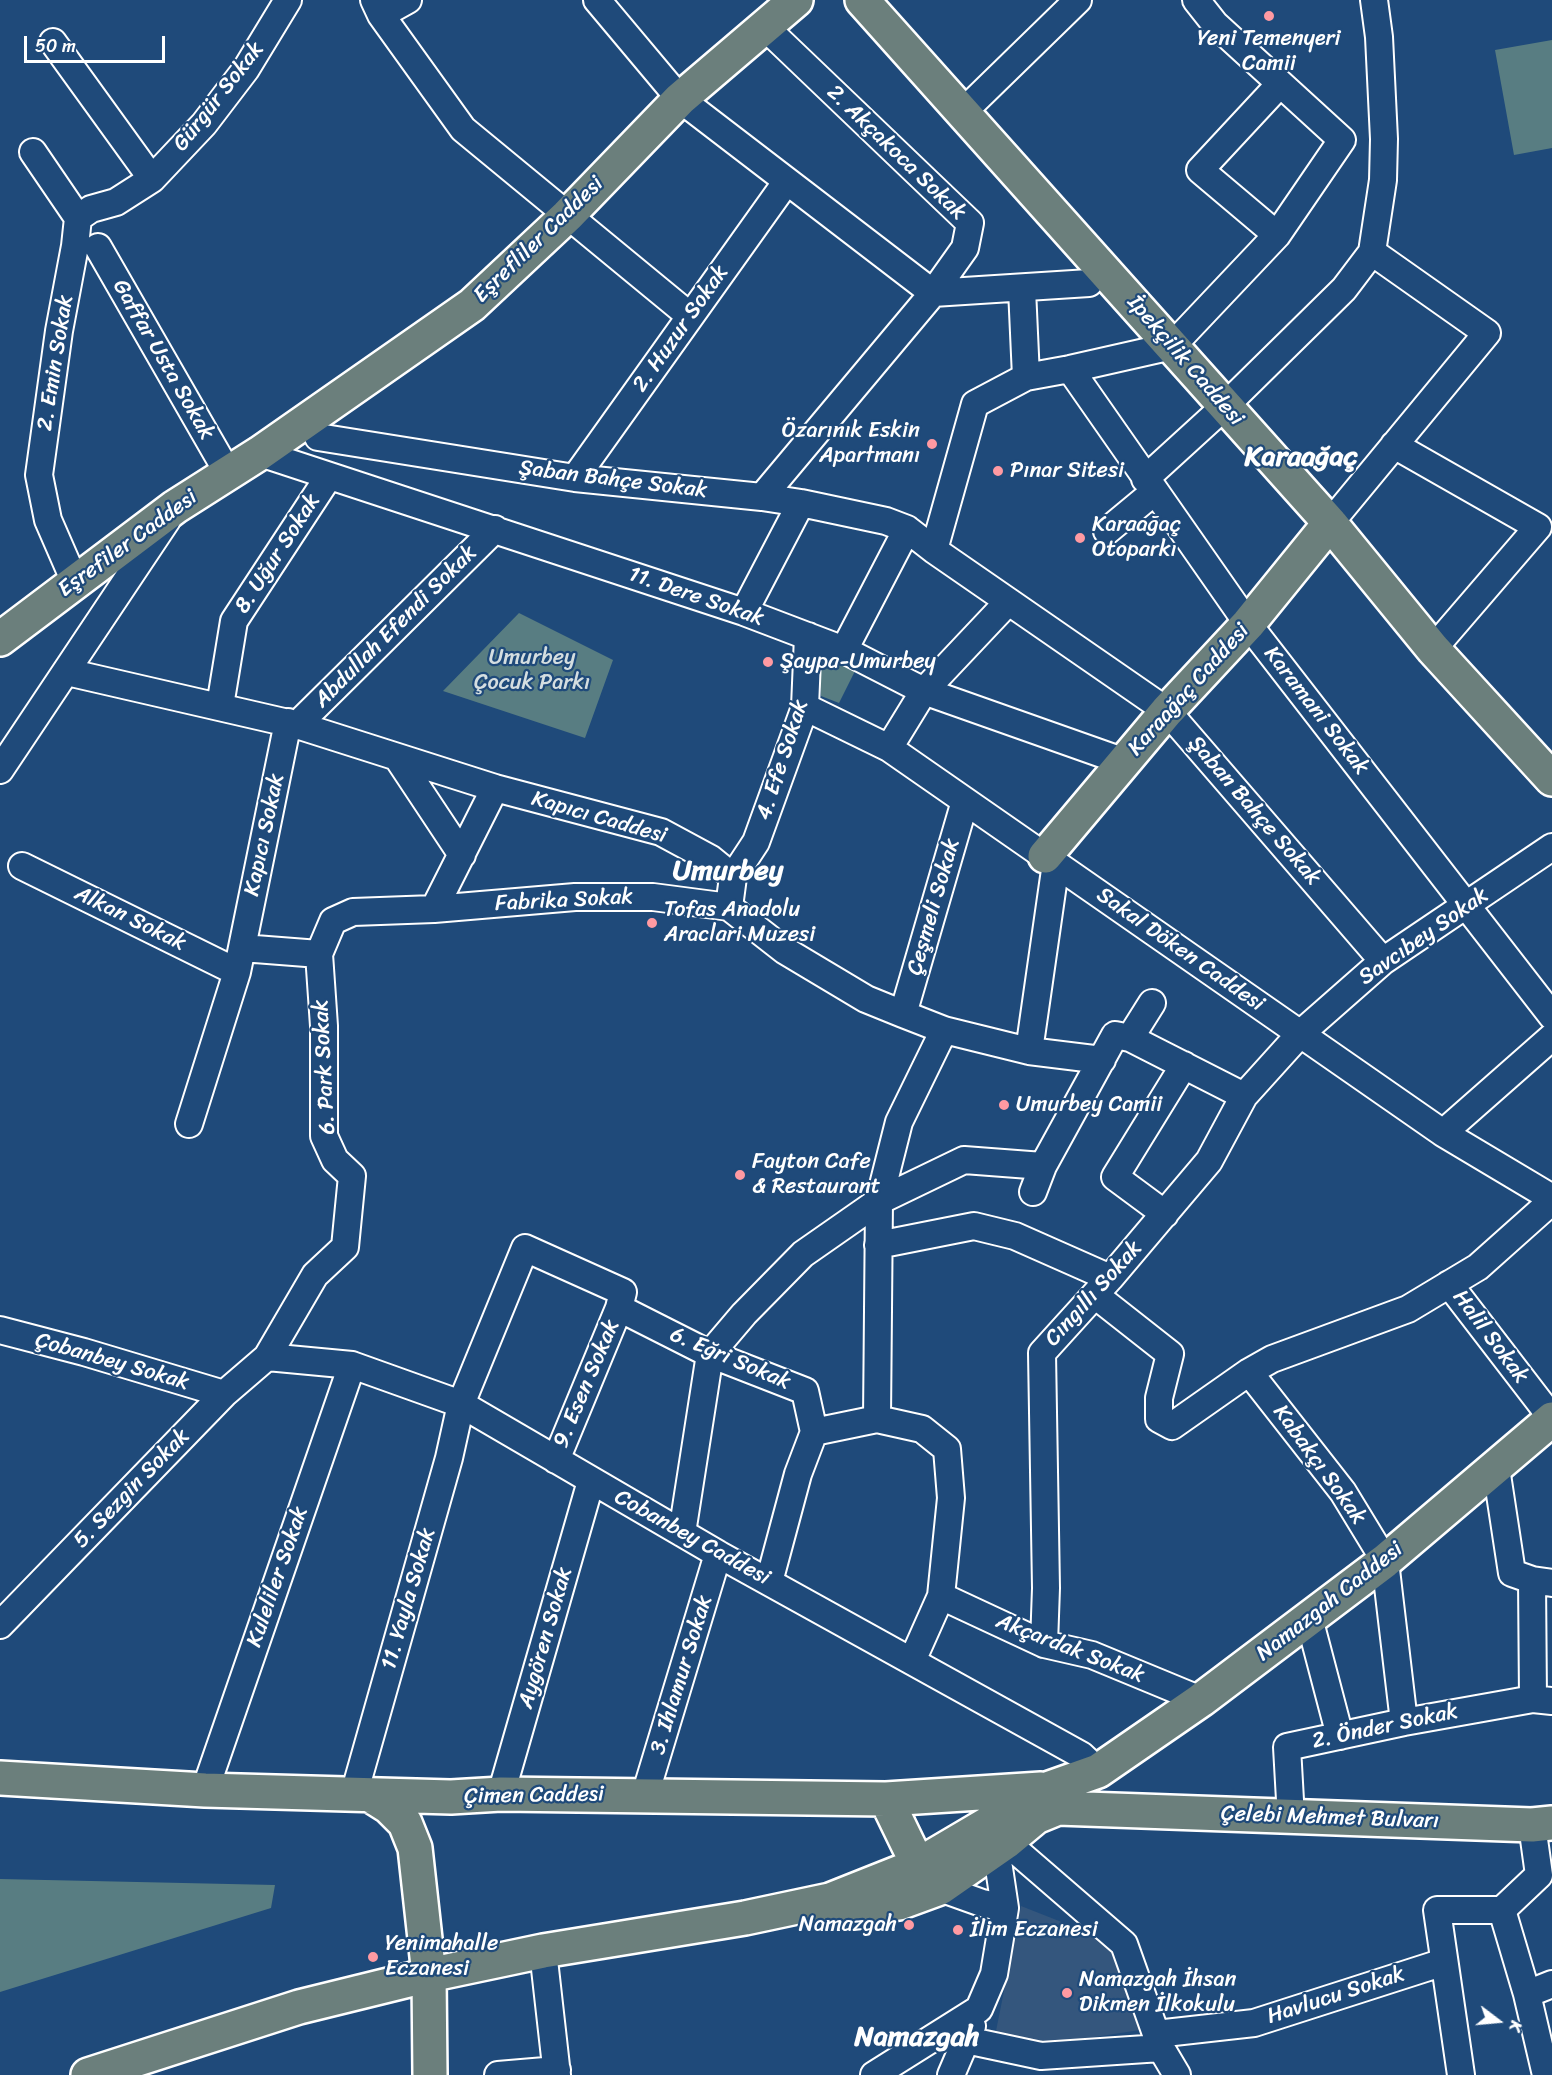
<!DOCTYPE html>
<html>
<head>
<meta charset="utf-8">
<style>
  body { margin:0 }
  #map { position:relative; width:1552px; height:2075px; overflow:hidden; background:#1f4a7a; font-family:Sriracha,sans-serif }
  canvas { display:block }
  .north { position:absolute; left:1468px; top:1991px; width:60px; height:60px; -webkit-text-stroke:4px #1f4a7a; paint-order:stroke; rotate:106deg; font-size:16px; font-weight:700; line-height:24px; text-align:center; color:#fff }
  .north::after { content:''; display:block; margin:auto; width:21px; height:27px; background:#fff; clip-path:polygon(50% 0,100% 100%,50% 72%,0 100%) }
  .scale { position:absolute; left:24px; top:36px; width:141px; height:27px; box-sizing:border-box; border:3px solid #fff; border-top:0; padding-left:8px; font-size:18px; line-height:21px; white-space:nowrap; color:#fff; -webkit-text-stroke:4px #1f4a7a; paint-order:stroke }
</style>
</head>
<body>
<div id="map">
<canvas width="1552" height="2075"></canvas>
<div class="north">K</div>
<div class="scale">50 m</div>
</div>
<script>
const ctx = document.querySelector('canvas').getContext('2d');
ctx.lineJoin = 'round';
function paint(path, color) { ctx.fillStyle = color; ctx.fill(path, 'evenodd'); }
function trace(path, color, width, dash) { ctx.strokeStyle = color; ctx.lineWidth = width; ctx.lineCap = dash ? 'butt' : 'round'; ctx.setLineDash(dash || []); ctx.stroke(path); }
function drawText(font, color, halo, rows, align = 'center') {
  ctx.font = font + ' Sriracha,sans-serif'; ctx.lineWidth = 4.5; ctx.setLineDash([]); ctx.textBaseline = 'middle'; ctx.strokeStyle = halo; ctx.fillStyle = color; for (const [text, x, y, turn = 0] of rows) {
    ctx.save(); ctx.translate(x, y); ctx.rotate((+turn || 0) * Math.PI / 180); ctx.textAlign = isNaN(turn) ? turn : align; if (halo) ctx.strokeText(text, 0, 0); ctx.fillText(text, 0, 0); ctx.restore();
  }
}
paint(new Path2D(`
  M1021,1906L1087,1932L1118,1956L1140,2030L1049,2044L995,2036Z`), '#34567d');
paint(new Path2D(`
  M1552,40V148L1514,155L1495,50Z
  M519,613L613,660L585,738L443,691Z
  M819,654L856,669L839,703L821,696Z
  M0,1879L275,1885L271,1908L0,1992Z`), '#587d82');
const minor = new Path2D(`
  M374,0L381,15L463,129L690,316
  M597,0L680,99L933,293L965,248L970,223L765,27
  M381,15L408,0
  M53,42L152,179
  M962,113L1078,0
  M33,152L78,218L75,246L59,331L39,475L48,520L75,582
  M78,218L91,209L116,202L152,179L204,124L246,69L288,0
  M1277,235L1200,170L1280,84
  M98,247L228,473
  M1022,289L1026,377
  M1070,369L1248,624L1552,1016
  M318,437L575,478L762,497L801,503L886,521L907,529L934,550L1167,711L1383,961
  M1394,445L1538,527L1433,649
  M260,453L744,612L844,650L924,691L1125,762
  M575,478L787,181
  M1145,479L1225,406L1344,289L1372,252L1383,180L1384,139L1379,37L1374,0
  M762,497L933,293L1089,283
  M1330,523L1487,333L1372,252
  M1107,531L1154,492
  M934,550L975,404L1026,377L1070,369L1172,346L1277,235L1342,140L1215,24L1196,0
  M744,612L801,503
  M844,650L907,529
  M67,672L297,725L495,788L661,832L711,859L733,877L729,907L784,950L866,999L903,1014L944,1030L1029,1051L1102,1060
  M220,706L234,621L329,476
  M805,707L889,748L1443,1133L1552,1198
  M297,725L495,529
  M889,748L924,691L1008,602
  M397,757L462,855
  M0,770L167,520
  M22,866L237,972
  M733,877L756,842L805,707L808,636
  M434,909L495,788
  M242,948L319,954
  M903,1014L965,801
  M1130,1038L1152,1003
  M1029,1051L1056,863
  M189,1124L237,972L288,722
  M1443,1133L1552,1037
  M1033,1192L1043,1166
  M1165,1214L1115,1177L1184,1065
  M878,1245L974,1226L1015,1236L1110,1278
  M1449,1284L1552,1418
  M1095,1295L1170,1354L1159,1398V1419L1172,1426L1249,1372L1272,1359L1408,1309L1478,1267L1552,1201
  M619,1308L710,1354L805,1391L814,1432
  M0,1330L84,1352L224,1394
  M267,1357L352,1365L461,1404L718,1554L1081,1755L1098,1771
  M1249,1372L1343,1492L1385,1561L1404,1722
  M1496,1468L1512,1573L1532,1580L1552,1583
  M682,1533L710,1354L744,1314L803,1254L879,1201L964,1160L1043,1166L1115,1035L1130,1038L1244,1096
  M1532,1580L1533,1699
  M769,1582L798,1474L814,1432L877,1419
  M941,1596L1044,1644L1092,1655L1201,1700
  M1309,1618L1340,1736
  M0,1625L224,1394L267,1357L315,1275L345,1247L352,1176L335,1160L324,1136V1026L319,954L333,921L353,912L434,909L575,897H653L729,907
  M1044,1644L1046,1588L1042,1353L1110,1278L1209,1161L1244,1096L1300,1034L1383,961L1552,847
  M912,1661L941,1596L951,1498L947,1449L922,1429L877,1419L879,1201L899,1122L944,1030
  M205,1790L352,1365
  M354,1794L449,1458L461,1404L525,1248L623,1292L619,1308L556,1460
  M501,1794L591,1481
  M645,1795L718,1554
  M1291,1818L1287,1747L1404,1722L1533,1699L1552,1701
  M1006,1842L1124,1944L1161,2048L1177,2075
  M940,1888L982,1903L1005,1908
  M1502,1910L1527,1994L1546,2075
  M543,1951L557,2075
  M1527,1994L1552,1984
  M1156,2034L1254,2023L1444,1962
  M966,2040L1041,2056L1161,2048
  M498,2075L557,2070
  M874,2075L979,2009L994,1974L1005,1908L996,1848
  M951,2075L972,2026
  M1461,2075L1437,1910H1502L1539,1875L1532,1825`);
const major = new Path2D(`
  M862,0L1330,523L1433,649L1552,779
  M0,639L175,507L260,453L472,305L567,216L680,99L796,0
  M1045,856L1167,711L1248,624L1330,523
  M0,1778L205,1790L451,1797L501,1794L886,1799L1041,1789
  M370,1795L389,1807L405,1823L415,1848L429,1975L430,2075
  M886,1799L918,1865L931,1880
  M831,1913L899,1903L940,1888L1006,1842L1036,1817L1058,1808L1532,1825L1552,1823
  M88,2075L299,2007L429,1975L543,1951L745,1918L830,1900L918,1865L1047,1789L1098,1771L1201,1700L1385,1561L1552,1419`);
trace(minor, '#fff', 30);
trace(major, '#fff', 38);
trace(minor, '#1f4a7a', 26);
trace(major, '#6b7f7c', 33);
for (const [x, y, r, color] of [
  [1269,16,6,"#ff9aa2"],
  [932,444,6,"#ff9aa2"],
  [998,471,6,"#ff9aa2"],
  [1080,538,6,"#ff9aa2"],
  [768,662,6,"#ff9aa2"],
  [652,923,6,"#ff9aa2"],
  [1004,1105,6,"#ff9aa2"],
  [740,1175,6,"#ff9aa2"],
  [909,1925,6,"#ff9aa2"],
  [958,1930,6,"#ff9aa2"],
  [373,1957,6,"#ff9aa2"],
  [1067,1993,6,"#ff9aa2"]
]) { const dot = new Path2D(); dot.arc(x, y, r, 0, 2 * Math.PI); ctx.fillStyle = color; ctx.fill(dot); trace(dot, '#1f4a7a', 2); }
drawText('22px', '#fff', '#1f4a7a', [
  ["Yeni Temenyeri",1269,39,"center"],
  ["Camii",1269,64,"center"],
  ["Özarınık Eskin",920,431,"right"],
  ["Apartmanı",920,456,"right"],
  ["Pınar Sitesi",1010,471],
  ["Karaağaç",1092,525],
  ["Otoparkı",1092,550],
  ["Şaypa-Umurbey",780,662],
  ["Tofas Anadolu",664,910],
  ["Araclari Muzesi",664,935],
  ["Umurbey Camii",1016,1105],
  ["Fayton Cafe",752,1162],
  ["& Restaurant",752,1187],
  ["Namazgah",897,1925,"right"],
  ["İlim Eczanesi",970,1930],
  ["Yenimahalle",385,1944],
  ["Eczanesi",385,1969],
  ["Namazgah İhsan",1079,1980],
  ["Dikmen İlkokulu",1079,2005]
], 'left');
drawText('22px', '#fff', '#1f4a7a', [
  ["Gürgür Sokak",219,97,-52],
  ["2. Akçakoca Sokak",896,153,44],
  ["Eşrefliler Caddesi",539,240,-44],
  ["2. Huzur Sokak",681,329,-55],
  ["Gaffar Usta Sokak",163,360,60],
  ["İpekçilik Caddesi",1185,361,49],
  ["2. Emin Sokak",56,363,-81],
  ["Şaban Bahçe Sokak",613,480,7],
  ["Eşrefiler Caddesi",128,544,-36],
  ["8. Uğur Sokak",278,554,-57],
  ["11. Dere Sokak",696,597,19],
  ["Abdullah Efendi Sokak",396,627,-45],
  ["Karaağaç Caddesi",1189,690,-48],
  ["Karamani Sokak",1316,711,52],
  ["4. Efe Sokak",783,760,-72],
  ["Şaban Bahçe Sokak",1254,811,49],
  ["Kapıcı Caddesi",599,818,16],
  ["Kapıcı Sokak",265,835,-78],
  ["Fabrika Sokak",564,901,-3],
  ["Çeşmeli Sokak",934,907,-74],
  ["Alkan Sokak",130,919,26],
  ["Savcıbey Sokak",1424,937,-35],
  ["Sakal Döken Caddesi",1180,950,35],
  ["6. Park Sokak",325,1067,-93],
  ["Cıngıllı Sokak",1094,1294,-48],
  ["Halil Sokak",1490,1337,53],
  ["6. Eğri Sokak",730,1359,23],
  ["Çobanbey Sokak",112,1362,16],
  ["9. Esen Sokak",587,1384,-67],
  ["Kabakçı Sokak",1319,1465,54],
  ["5. Sezgin Sokak",132,1489,-46],
  ["Cobanbey Caddesi",692,1538,29],
  ["Kuleliler Sokak",278,1577,-71],
  ["11. Yayla Sokak",409,1599,-74],
  ["Namazgah Caddesi",1330,1602,-38],
  ["Aygören Sokak",546,1638,-74],
  ["Akçardak Sokak",1070,1649,21],
  ["3. Ihlamur Sokak",682,1675,-73],
  ["2. Önder Sokak",1385,1727,-12],
  ["Çimen Caddesi",534,1796,-1],
  ["Çelebi Mehmet Bulvarı",1330,1818,2],
  ["Havlucu Sokak",1336,1996,-18]
]);
drawText('22px', '#d5dee0', '#1f4a7a', [
  ["Umurbey",532,658],
  ["Çocuk Parkı",532,683]
]);
drawText('bold 28px', '#fff', '#1f4a7a', [
  ["Karaağaç",1301,458],
  ["Umurbey",728,872],
  ["Namazgah",917,2038]
]);
</script>
</body>
</html>
